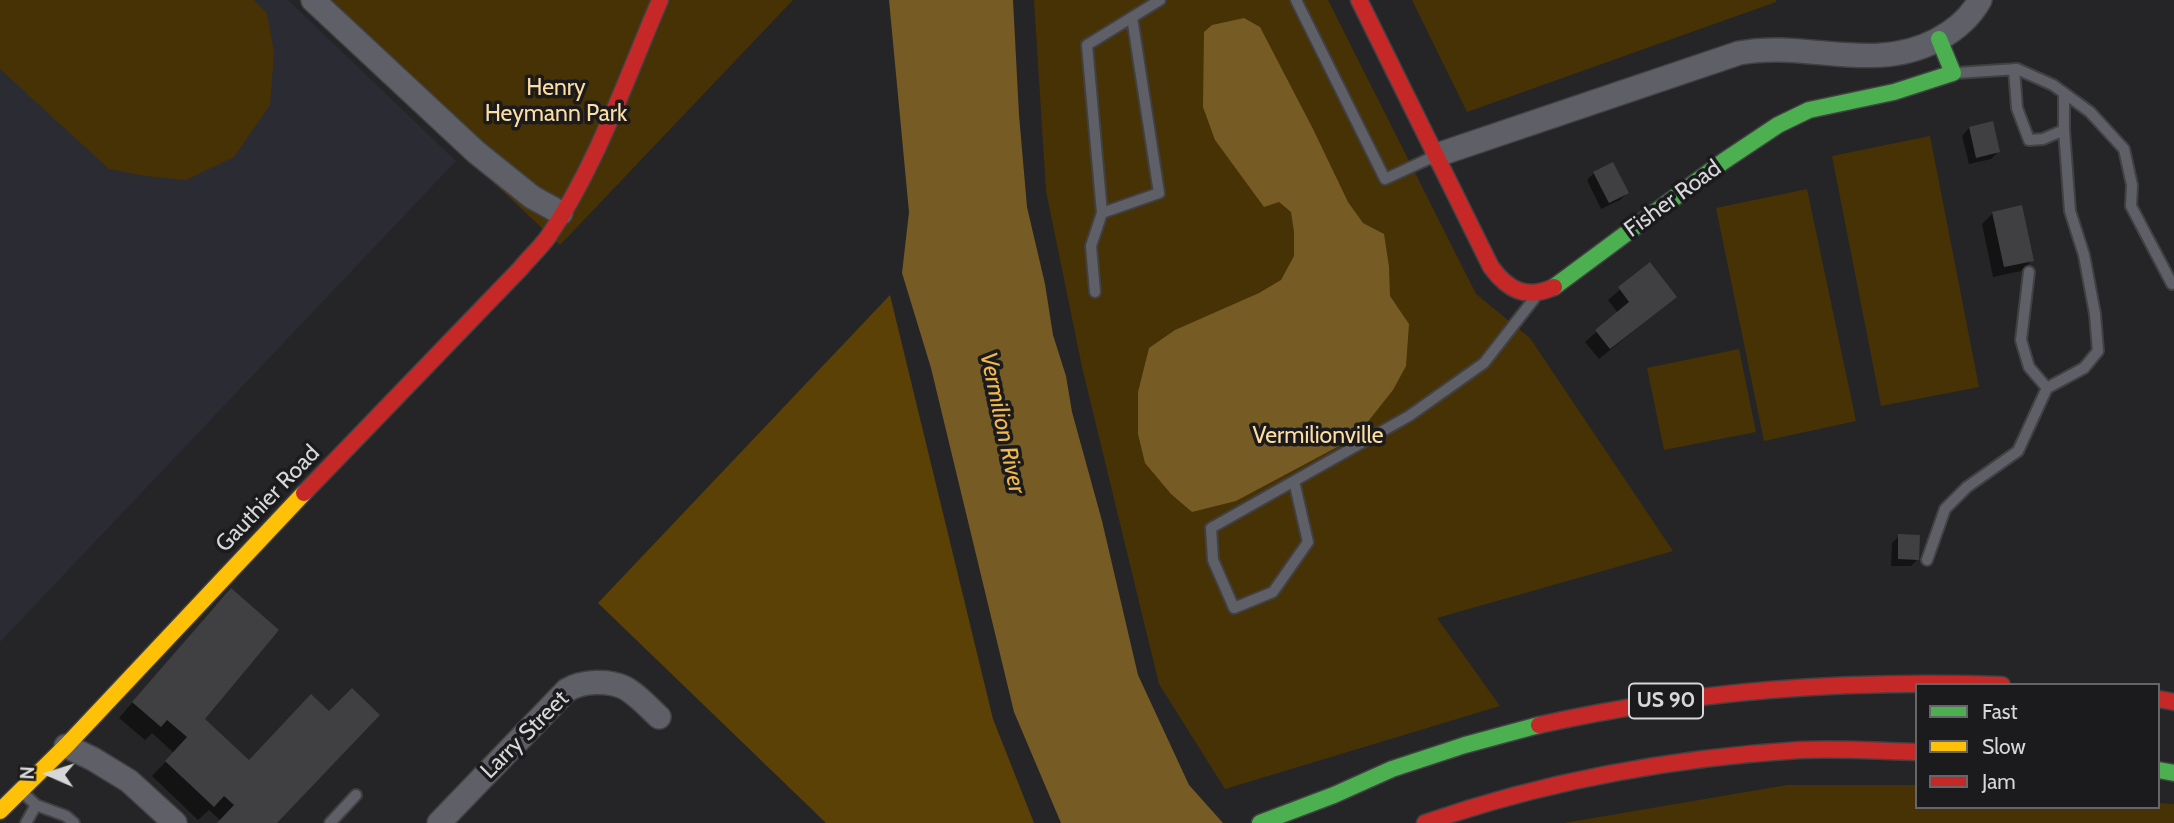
<!DOCTYPE html>
<html>
<head>
<meta charset="utf-8">
<style>
  body { margin:0 }
  #map { position:relative; width:2174px; height:823px; overflow:hidden; background:#252527; font-family:Cabin,sans-serif }
  canvas { display:block }
  .legend { position:absolute; left:1915px; top:683px; width:245px; height:126px; box-sizing:border-box; background:#1b1b1e; border:2px solid #666669; margin:0; padding:9px 12px; list-style:none; font-size:21px; color:#d7d7d9 }
  .legend li { display:flex; align-items:center; gap:14px; height:35px }
  .legend b { width:35px; border:2px solid #666669 }
  .north { position:absolute; left:14px; top:739px; width:70px; height:70px; -webkit-text-stroke:5px #1b1b1e; paint-order:stroke; rotate:273deg; font-size:19px; font-weight:700; line-height:28px; text-align:center; color:#d7d7d9 }
  .north::after { content:''; display:block; margin:auto; width:24px; height:32px; background:#d7d7d9; clip-path:polygon(50% 0,100% 100%,50% 72%,0 100%) }
</style>
</head>
<body>
<div id="map">
<canvas width="2174" height="823"></canvas>
<ul class="legend">
<li><b style="height:9px;background:#4caf50"></b>Fast</li>
<li><b style="height:9px;background:#ffc107"></b>Slow</li>
<li><b style="height:9px;background:#c62828"></b>Jam</li>
</ul>
<div class="north">N</div>
</div>
<script>
const ctx = document.querySelector('canvas').getContext('2d');
ctx.lineJoin = 'round';
function paint(path, color) { ctx.fillStyle = color; ctx.fill(path, 'evenodd'); }
function trace(path, color, width, dash) { ctx.strokeStyle = color; ctx.lineWidth = width; ctx.lineCap = dash ? 'butt' : 'round'; ctx.setLineDash(dash || []); ctx.stroke(path); }
function drawText(font, color, halo, rows, align = 'center') {
  ctx.font = font + ' Cabin,sans-serif'; ctx.lineWidth = 7; ctx.setLineDash([]); ctx.textBaseline = 'middle'; ctx.strokeStyle = halo; ctx.fillStyle = color; for (const [text, x, y, turn = 0] of rows) {
    ctx.save(); ctx.translate(x, y); ctx.rotate((+turn || 0) * Math.PI / 180); ctx.textAlign = isNaN(turn) ? turn : align; if (halo) ctx.strokeText(text, 0, 0); ctx.fillText(text, 0, 0); ctx.restore();
  }
}
paint(new Path2D(`
  M0,0H288L456,161L0,642Z`), '#2a2b33');
paint(new Path2D(`
  M0,0H254L267,13L274,52L270,105L234,157L186,180L145,176L109,169L0,69Z
  M299,0H793L560,245Z
  M1034,0H1328L1476,294L1530,338L1673,551L1437,618L1500,706L1225,789L1159,684L1082,367L1046,191Z
  M1412,0H1776V2L1467,112Z
  M1930,136L1979,387L1881,406L1832,156Z
  M1807,189L1856,421L1764,441L1716,208Z
  M1739,349L1756,432L1664,450L1647,368Z
  M1787,785H1917V807H2158V803L2174,804V823H1564Z`), '#463205');
paint(new Path2D(`
  M890,295L993,719L1034,823H826L598,603Z`), '#5b4105');
paint(new Path2D(`
  M889,0H1013L1019,115L1027,207L1045,284L1053,335L1066,376L1072,412L1102,521L1138,675L1189,785L1223,823H1061L1014,712L931,368L902,273L909,212Z
  M1244,18L1260,27L1313,129L1348,202L1363,223L1384,234L1389,267L1390,296L1409,324L1406,366L1393,390L1366,424L1339,446L1236,501L1192,512L1171,494L1145,463L1138,434V392L1149,348L1175,330L1259,293L1281,280L1294,256V232L1291,212L1279,202L1264,207L1215,140L1203,107L1204,32L1212,25Z`), '#775b24');
paint(new Path2D(`
  M1969,128L1998,152L1991,159L1969,164L1962,136Z
  M1594,173L1627,193L1620,200L1601,209L1587,180Z
  M1993,213L2032,260L2021,271L1993,277L1982,224Z
  M1649,265L1663,307L1599,359L1585,342L1618,313L1608,300Z
  M1899,536L1918,559L1911,566H1891L1892,543Z
  M216,605L202,719L275,823H219L221,821L209,810L198,820L152,776L174,753L152,733L145,740L119,718Z`), '#0007');
paint(new Path2D(`
  M1993,121L2000,152L1976,158L1969,127Z
  M1613,162L1629,193L1609,203L1593,172Z
  M2022,205L2034,261L2004,267L1992,212Z
  M1650,262L1677,297L1610,349L1595,330L1629,302L1618,287Z
  M1898,534L1920,535L1919,560L1898,559Z
  M231,588L279,630L205,719L249,760L311,694L329,711L352,688L380,715L277,823H217L234,805L224,796L214,807L165,761L187,737L167,720L161,727L132,702Z`), '#404042');
const lane = new Path2D(`
  M1296,0L1385,179L1435,156
  M1132,17L1159,193L1102,213L1087,45L1160,0
  M2014,69L2017,108L2029,140L2043,139L2064,130
  M1956,73L2017,69L2053,85L2090,112L2124,149L2132,185L2131,206L2172,284
  M2029,272L2021,340L2029,367L2047,388
  M1095,292L1091,246L1102,213
  M1294,481L1308,542L1273,592L1234,608L1213,560L1211,528L1409,416L1484,363L1534,299
  M1927,560L1945,509L1967,487L2018,451L2047,388L2084,368L2098,351L2095,314L2084,255L2070,211L2064,130V93
  M22,792L36,805L66,816L74,823
  M26,823L36,805
  M330,823L356,795`);
const street = new Path2D(`
  M313,0L476,152L532,197L561,213
  M1437,155L1739,53C1805,40 1873,74 1937,40C1954,31 1970,18 1980,0
  M66,746L93,759L129,781L175,823
  M439,823L567,690C582,681 608,680 623,687C636,693 648,707 659,717`);
const fast = new Path2D(`
  M1554,287L1724,161L1778,125L1809,110L1894,92L1953,73L1939,39
  M2158,770L2174,773
  M1260,823L1334,795L1392,769L1465,745L1539,725`);
const slow = new Path2D(`
  M0,811L66,746L304,493`);
const jam = new Path2D(`
  M1359,0L1491,267C1508,290 1526,300 1554,287
  M304,493L520,269C529,258 540,248 548,237C597,165 626,79 660,0
  M2158,699L2174,702
  M1539,725C1697,690 1841,680 2002,685
  M1425,823C1545,781 1673,758 1800,750C1839,748 1878,751 1917,752`);
trace(lane, '#414143', 14);
trace(street, '#414143', 26);
trace(fast, '#414143', 19);
trace(slow, '#414143', 19);
trace(jam, '#414143', 19);
trace(lane, '#5f5f68', 10);
trace(street, '#5f5f68', 23);
trace(fast, '#4caf50', 16);
trace(slow, '#ffc107', 16);
trace(jam, '#c62828', 16);
for (const [x, y, w] of [
  [1666,701,74]
]) { const box = new Path2D(); box.roundRect(x - w / 2, y - 17.5, w, 35, 5); ctx.fillStyle = '#1b1b1e'; ctx.fill(box); trace(box, '#d7d7d9', 2); }
drawText('bold 21px', '#d7d7d9', null, [
  ["US 90",1666,701]
]);
drawText('23px', '#fedda3', '#1b1b1e', [
  ["Henry",556,88],
  ["Heymann Park",556,114],
  ["Vermilionville",1318,436]
]);
drawText('23px', '#d7d7d9', '#1b1b1e', [
  ["Fisher Road",1673,199,-36],
  ["Gauthier Road",268,499,-46],
  ["Larry Street",525,735,-45]
]);
drawText('italic 24px', '#f1b94d', '#1b1b1e', [
  ["Vermilion River",1002,423,78]
]);
</script>
</body>
</html>
